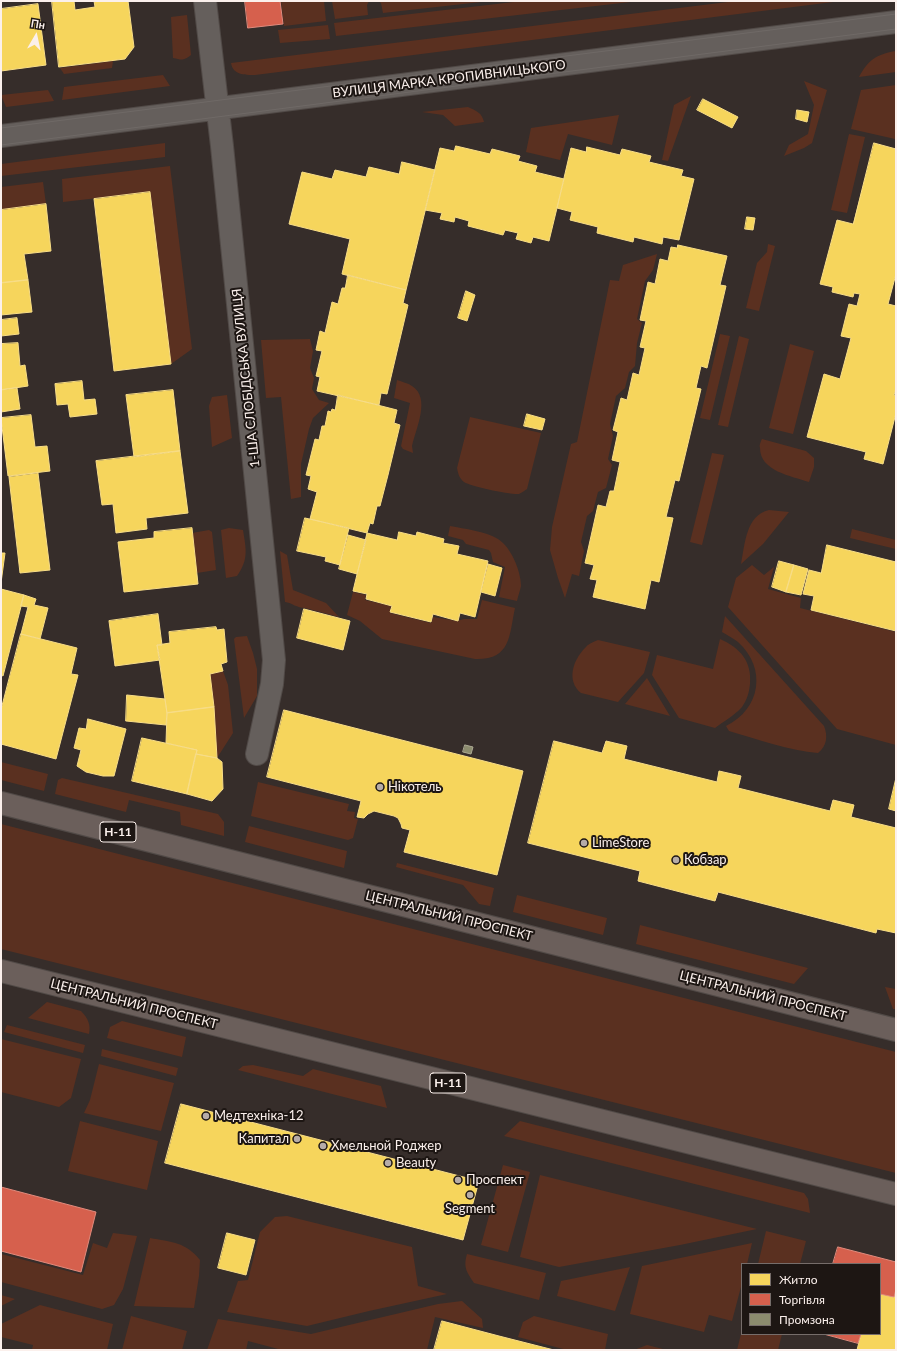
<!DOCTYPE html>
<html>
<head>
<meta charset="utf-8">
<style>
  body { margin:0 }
  #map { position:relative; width:897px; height:1351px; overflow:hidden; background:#362d2a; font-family:Lato,sans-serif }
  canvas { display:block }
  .frame { position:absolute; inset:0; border:2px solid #fbf0ec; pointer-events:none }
  .legend { position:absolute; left:741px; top:1263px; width:140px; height:72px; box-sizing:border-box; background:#1d1613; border:1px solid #766d6a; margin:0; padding:5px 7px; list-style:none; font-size:12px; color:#fbf0ec }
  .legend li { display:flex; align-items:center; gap:8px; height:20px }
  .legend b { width:20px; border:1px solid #766d6a }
  .north { position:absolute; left:16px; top:16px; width:40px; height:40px; -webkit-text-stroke:3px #1d1613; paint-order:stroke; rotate:9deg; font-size:11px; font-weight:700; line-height:16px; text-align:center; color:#fbf0ec }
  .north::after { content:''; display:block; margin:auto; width:14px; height:18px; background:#fbf0ec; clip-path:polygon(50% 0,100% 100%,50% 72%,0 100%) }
</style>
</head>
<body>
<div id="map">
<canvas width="897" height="1351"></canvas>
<div class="frame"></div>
<ul class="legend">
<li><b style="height:11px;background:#f6d55c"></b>Житло</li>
<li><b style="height:11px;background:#d6604d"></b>Торгівля</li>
<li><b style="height:11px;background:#8c8c6e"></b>Промзона</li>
</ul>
<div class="north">Пн</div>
</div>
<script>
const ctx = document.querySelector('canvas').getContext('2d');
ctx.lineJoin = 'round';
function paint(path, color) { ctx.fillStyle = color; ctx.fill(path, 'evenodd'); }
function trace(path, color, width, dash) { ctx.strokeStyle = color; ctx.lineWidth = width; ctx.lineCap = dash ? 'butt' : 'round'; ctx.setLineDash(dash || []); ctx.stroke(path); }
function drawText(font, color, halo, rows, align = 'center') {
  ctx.font = font + ' Lato,sans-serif'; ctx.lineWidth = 4; ctx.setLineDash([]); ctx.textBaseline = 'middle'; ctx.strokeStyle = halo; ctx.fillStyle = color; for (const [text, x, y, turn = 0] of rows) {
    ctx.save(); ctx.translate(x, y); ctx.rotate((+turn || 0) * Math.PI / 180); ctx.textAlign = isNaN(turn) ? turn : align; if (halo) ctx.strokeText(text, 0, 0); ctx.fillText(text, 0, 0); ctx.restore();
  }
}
paint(new Path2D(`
  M281,1H324L326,21L284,26Z
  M332,1H369L367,5L368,15L335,19Z
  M378,1H490L383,13L381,3Z
  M522,1H639L336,36L334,23Z
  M736,1H841L255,75C244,75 233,75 231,63Z
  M187,15L191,55C183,61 182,60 173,58L171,17Z
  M328,25L330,39L280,43L278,30Z
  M896,51V72L859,77C868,60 877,54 896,51Z
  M113,61L112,68L64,74L60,68Z
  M163,75L170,86L62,100L64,87Z
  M804,81L827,90L812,143L804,148L784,156L789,145L808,134L814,105Z
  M896,85V135L895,139L851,129L861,90Z
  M48,90L54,101L6,107L1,95Z
  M691,96L668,161L662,160L674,105Z
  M468,107C477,111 482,113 484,122L455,126L443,115L422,112Z
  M619,115L612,145L568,134L560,160L526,152L531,128Z
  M849,134L865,137L847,213L831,210Z
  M165,143V157L1,176V164Z
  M170,166L192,349L171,364L150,192L63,202L62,179Z
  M43,182L46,204L1,210V187Z
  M768,244L775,246L759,311L746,308L757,263L767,252Z
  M657,254L653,270L645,281L637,319L642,323L637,343L635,366L629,372L625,388L616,396L610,424L613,436L608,459L612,465L606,488L598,492L593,511L587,516L581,542L584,551L579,576L572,574L565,598L558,578L550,550L552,527L571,444L577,442L610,280L619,281L623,265Z
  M720,334L730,336L710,420L700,418Z
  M739,336L749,339L728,427L718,425Z
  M310,339L313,351L310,368L314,378L312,389L319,400L329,403L313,418L309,429L301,464V497L291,499L281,397L266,398L261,340Z
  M790,344L814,351L793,434L769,428Z
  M397,380C402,382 408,383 412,386C431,398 416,428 412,446L413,453L403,449L401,446L410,403L394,398Z
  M227,395L232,438L212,447L209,406L212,397Z
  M470,417L541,433L527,489C524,491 521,493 519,494C511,495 469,486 464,482C459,478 458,473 457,468Z
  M762,439L806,451L814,458V467L809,482C791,476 760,471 760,448C759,445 761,441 762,439Z
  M712,453L724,455L702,545L690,542Z
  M769,510L789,512L763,544L741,564C745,544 746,515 769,510Z
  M450,526C465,529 485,531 498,539C511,547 521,571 521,586C520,591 518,596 517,601L499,597L505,567L493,562L491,553L489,550L466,544L463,540L448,536Z
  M229,528L243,530C246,549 249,559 237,576L226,578L221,530Z
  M852,529L896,540V549L850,538Z
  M209,530L212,532L216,570L197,573L192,533Z
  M280,551L287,555L293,590L326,603L339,617L305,608C297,608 292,603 285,602Z
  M752,565L764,575L774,567L768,589L801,598L800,608L896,632V745L837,729L728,607L736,578Z
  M353,592L366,595L365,600L391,606L390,613L431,623L433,617L457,621L464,619H477L482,600L515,608C509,636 511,660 475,659L382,639L360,621L347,615Z
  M725,616L824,726C828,736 827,746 818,753C790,751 757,739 729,731L726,726C761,709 767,668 738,642C733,638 727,635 722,632Z
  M247,636L253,653L257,669V696L244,718L234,639L236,637Z
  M720,639C740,648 752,661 750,684C749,693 747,700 742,707C734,716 724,721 715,728L679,718L652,675L657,655L713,669Z
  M598,640L650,652L644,673L618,702L581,693C566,681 573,660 585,648C588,644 593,642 598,640Z
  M223,671L228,685L233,733L217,758L210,674Z
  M647,678L670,716L625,704Z
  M1,762L48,774L44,791L1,780Z
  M62,778L218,814L224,822V836L181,825L180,812L129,800L126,812L55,794L58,780Z
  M258,782L349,804L347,811L355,812L354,818L358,819L353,838L348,840L251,816Z
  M1,824L896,1052V1173L1,949Z
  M249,826L347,851L344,868L245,842Z
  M397,863L494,888L490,906L479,904L463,885L396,867Z
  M517,895L607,918L603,935L513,912Z
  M640,925L808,968L794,984L636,944Z
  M885,987L896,989V1009H893Z
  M47,1002L81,1011C88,1018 91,1025 89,1034L28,1018Z
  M122,1021L186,1037L182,1057L107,1038L110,1027Z
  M7,1025L85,1045L83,1053L4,1032Z
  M1,1039L81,1059L71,1098L59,1107L1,1092Z
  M102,1049L178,1068L176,1076L101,1056Z
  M99,1064L174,1083L161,1131L84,1113L90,1100Z
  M253,1065L303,1076L313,1069L381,1086L387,1108L238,1070L243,1066Z
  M80,1121L158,1141L147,1190L68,1171Z
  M520,1121L804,1193L808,1199L810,1213L504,1136Z
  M503,1165L530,1172L508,1252L481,1245Z
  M540,1175L757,1229L680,1245L559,1267L520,1257Z
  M287,1216L412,1247L418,1286L447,1294L369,1311L307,1326L227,1312L238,1281L248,1280L260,1232L275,1217Z
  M766,1231L806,1241L800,1264H758Z
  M113,1233L137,1236L123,1289L114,1305L102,1309L1,1282V1254L83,1275L93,1243L107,1248Z
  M150,1238C171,1242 186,1242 200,1260L199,1276L194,1308L134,1306Z
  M752,1243L747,1264H742V1283L732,1321L709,1315L704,1332L630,1314L642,1266Z
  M467,1254L546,1273L539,1300L474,1283C467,1272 463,1268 467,1254Z
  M630,1267L615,1311L557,1296L561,1281Z
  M1,1295L15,1299L1,1306Z
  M462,1301L482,1319L483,1328L435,1317L427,1350H282L248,1341L246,1350H207L218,1319L311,1334L438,1304Z
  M40,1305L113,1324L107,1350H32L33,1345L1,1337V1324Z
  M131,1316L187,1331L182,1350H122Z
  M534,1316L608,1334L605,1350H567L518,1337L523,1322Z
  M742,1330V1334H782L778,1350H737Z
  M647,1345L667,1350H634Z`), '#5a3020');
const homes = new Path2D(`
  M52,1H74L75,10L95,7L94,1H128L134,47L125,59L59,67Z
  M38,4L46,65L1,71V9Z
  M703,99L738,117L732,128L697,110Z
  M797,110L809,112L807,122L796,119Z
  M874,143L896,149V148V274L888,304L896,306V388L894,395L896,396V413L883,464L864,459L866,452L807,437L824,374L840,379L851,338L841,336L849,304L857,306L860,294L854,293L853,297L832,292L833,287L820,284L837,220L853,224Z
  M456,146L490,154L492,149L520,156L518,161L537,166L535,172L564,179L549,241L533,237L531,243L516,239L518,233L505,230L503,235L468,226L469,221L455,217L454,222L440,219L442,213L425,210L440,148L454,151Z
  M587,147L620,155L622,149L651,156L649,162L683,170L681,176L694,179L679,240L663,237L662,244L634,237L633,242L597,233L598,227L570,220L572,212L557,208L571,148L586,152Z
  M402,162L435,170L406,290L342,274L350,239L289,224L302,172L332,179L335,170L366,177L369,167L399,174Z
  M150,192L171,364L114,371L94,199Z
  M46,204L51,251L24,254L28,280L1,283V210Z
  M747,217L755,218L753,230L745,229Z
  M678,245L727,256L720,285L726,286L707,368L701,366L696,388L701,389L679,481L675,480L666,517L673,518L659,582L651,580L645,609L593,597L597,580L590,579L594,565L585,563L598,505L606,507L610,491H614L620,462L612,460L618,432L613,430L621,398L627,400L633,373L639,375L645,348L640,347L646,321L640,320L648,282L655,284L660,259L668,261L671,247L677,248Z
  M348,275L406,290L403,303L408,305L387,394L381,393L379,405L317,391L320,377L316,376L322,351L316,350L320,331L325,333L332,302L338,304L342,288H345Z
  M28,280L32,312L1,315V283Z
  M466,291L475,295L467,321L458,318Z
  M17,318L19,334L1,336V320Z
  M18,343L20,366L25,365L28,386L1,390V344Z
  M82,381L84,400L95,399L97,414L70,417L68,404L57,405L55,384Z
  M17,388L20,409L1,412V390Z
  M173,390L180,451L134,457L126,395Z
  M338,395L397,410L394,423L400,425L388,475L380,506H377L373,524L370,523L367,533L310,519L317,492L308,489L311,476L306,475L315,439L319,440L322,426H325L328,411L331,412L332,409L335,410Z
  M527,414L545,419L542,430L524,426Z
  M31,415L35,447L47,446L50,471L8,476L1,418Z
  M180,451L188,513L146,518L147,529L116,533L113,504L102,505L96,461Z
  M38,473L50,570L20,573L9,477Z
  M305,518L349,528L340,565L325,561L326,557L297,551Z
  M192,528L198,584L124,592L118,542L154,538V532Z
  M399,532L416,536L417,532L444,539L443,543L459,546L457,554L488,561L475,617L460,613L458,621L433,614L431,622L390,612L392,606L366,599L367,594L353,591L367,533L397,540Z
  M348,535L366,540L357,574L339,569Z
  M827,545L896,562V631L811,610L814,596L803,594L809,570L821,573Z
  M1,553H5L1,583Z
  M779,561L794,565L786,592L772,587Z
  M488,564L502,568L495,596L481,592Z
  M794,565L808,569L801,595L786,592Z
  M1,589L24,595L3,676L1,675Z
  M24,595L36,599L34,605L48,608L40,639L21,634L28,607L21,606Z
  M304,609L350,621L343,650L297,638Z
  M158,614L162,645H157L160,660L115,666L109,621Z
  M216,627L217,630L224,629L227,662L221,664L223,671L210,674L214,707L167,713L157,645L170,643L169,632Z
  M21,634L77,648L71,674L78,675L56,759L1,744V710Z
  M127,695L165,699L167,713L166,725L126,721Z
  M214,707L217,758L196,754L197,750L166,743L167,713Z
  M284,710L523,771L497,875L404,852L410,830L402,828L401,824L398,818L394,816L374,811L368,814L364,818L357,817L361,801L267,777Z
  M88,719L126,729L114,776H103L86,772L77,766L81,750L74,748L79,728L86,729Z
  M142,738L197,750L187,794L132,781Z
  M554,741L602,753L606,741L627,746L624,759L717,782L719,771L741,776L738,788L830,811L833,800L854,805L851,817L896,828V933L877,929L876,933L718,892L715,901L638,881L640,871L528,843Z
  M196,754L217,758L222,762L223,789L212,801L187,794Z
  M896,778V811L889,809Z
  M181,1104L479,1181L463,1240L165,1163Z
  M227,1233L255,1240L246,1275L218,1268Z
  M896,1289V1350H857L861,1334H880V1294L894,1297Z
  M442,1321L499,1336L554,1350H434Z`);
paint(homes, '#f6d55c');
trace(homes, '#f8dd87', 1);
const shops = new Path2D(`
  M245,1H280L283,24L248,28Z
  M1,1187L96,1212L81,1272L1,1251Z
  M838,1247L896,1262V1289L894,1297L880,1294V1264H833Z
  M824,1334H861L858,1343Z`);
paint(shops, '#d6604d');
trace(shops, '#e18b7d', 1);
const industry = new Path2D(`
  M465,745L473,747L471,754L463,752Z`);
paint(industry, '#8c8c6e');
trace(industry, '#adaa94', 1);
const minor = new Path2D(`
  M205,1L222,146L274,660L272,684L257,754
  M1,136L896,22`);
const primary = new Path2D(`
  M1,803L896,1030
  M1,971L896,1194`);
trace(minor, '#514a47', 24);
trace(primary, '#514a47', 24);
trace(minor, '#655f5c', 22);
trace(primary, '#6b5f5b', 22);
trace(new Path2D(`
  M1,128L896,14
  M1,145L896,29`), '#6f6966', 1);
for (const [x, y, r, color] of [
  [380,787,4,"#b6aca8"],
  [584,843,4,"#b6aca8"],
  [676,860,4,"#b6aca8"],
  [206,1116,4,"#b6aca8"],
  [297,1139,4,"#b6aca8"],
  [323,1146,4,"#b6aca8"],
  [388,1163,4,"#b6aca8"],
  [458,1180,4,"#b6aca8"],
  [470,1195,4,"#b6aca8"]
]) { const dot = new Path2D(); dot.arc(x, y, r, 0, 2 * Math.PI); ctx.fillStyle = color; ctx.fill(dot); trace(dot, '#1d1613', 1.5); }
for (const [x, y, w] of [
  [118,832,36],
  [448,1083,36]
]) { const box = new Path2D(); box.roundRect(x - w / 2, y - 10, w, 20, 3); ctx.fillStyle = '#1d1613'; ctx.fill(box); trace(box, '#fbf0ec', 1); }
drawText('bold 12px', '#fbf0ec', null, [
  ["Н-11",118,832],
  ["Н-11",448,1083]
]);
drawText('13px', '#fbf0ec', '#1d1613', [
  ["ВУЛИЦЯ МАРКА КРОПИВНИЦЬКОГО",449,79,-7],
  ["1-ША СЛОБІДСЬКА ВУЛИЦЯ",246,378,-96],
  ["ЦЕНТРАЛЬНИЙ ПРОСПЕКТ",449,916,14],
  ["ЦЕНТРАЛЬНИЙ ПРОСПЕКТ",763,996,14],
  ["ЦЕНТРАЛЬНИЙ ПРОСПЕКТ",134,1004,14]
]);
drawText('13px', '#fbf0ec', '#1d1613', [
  ["Нікотель",388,787],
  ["LimeStore",592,843],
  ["Кобзар",684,860],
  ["Медтехніка-12",214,1116],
  ["Капитал",289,1139,"right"],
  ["Хмельной Роджер",331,1146],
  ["Beauty",396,1163],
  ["Проспект",466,1180],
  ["Segment",470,1209,"center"]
], 'left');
</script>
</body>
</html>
